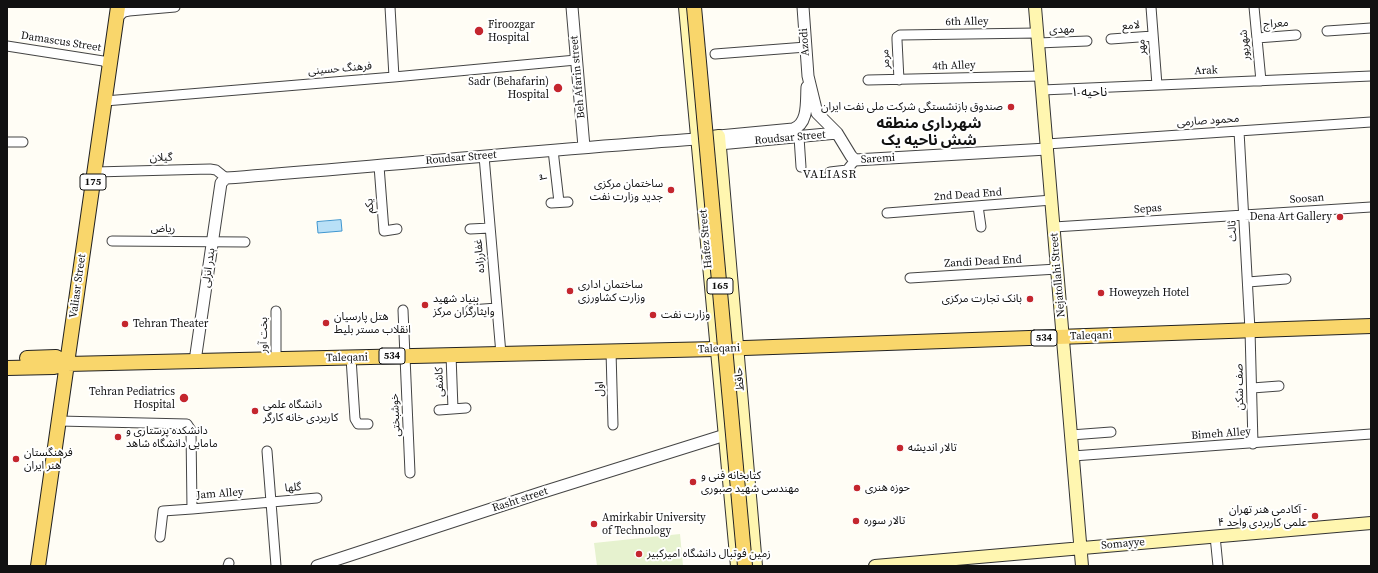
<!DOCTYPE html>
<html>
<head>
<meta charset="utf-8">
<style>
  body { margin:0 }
  #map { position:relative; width:1378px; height:573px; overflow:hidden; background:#fffdf5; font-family:"Source Serif 4",serif }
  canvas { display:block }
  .frame { position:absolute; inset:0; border:8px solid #111; pointer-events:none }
</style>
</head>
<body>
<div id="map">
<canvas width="1378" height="573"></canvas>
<div class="frame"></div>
</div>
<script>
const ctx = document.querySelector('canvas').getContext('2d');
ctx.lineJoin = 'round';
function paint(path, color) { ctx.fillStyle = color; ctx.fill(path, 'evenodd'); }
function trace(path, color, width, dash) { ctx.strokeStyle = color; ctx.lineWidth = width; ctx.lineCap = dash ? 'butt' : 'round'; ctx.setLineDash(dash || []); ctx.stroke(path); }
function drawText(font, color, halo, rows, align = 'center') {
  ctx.font = font + ' "Source Serif 4","Noto Sans Arabic",serif'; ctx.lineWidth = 4; ctx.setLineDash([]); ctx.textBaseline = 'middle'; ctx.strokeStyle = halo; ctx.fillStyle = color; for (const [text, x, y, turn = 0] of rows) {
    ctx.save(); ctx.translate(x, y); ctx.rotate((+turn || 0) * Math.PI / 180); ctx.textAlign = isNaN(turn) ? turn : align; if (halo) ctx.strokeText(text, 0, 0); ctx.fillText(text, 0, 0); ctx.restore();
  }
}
paint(new Path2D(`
  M680,534L683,566H597L594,543Z`), '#e6f2cf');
const water = new Path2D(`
  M341,220L342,231L318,233L317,222Z`);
paint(water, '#b9e0f7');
trace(water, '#3f96cf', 1);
const minor = new Path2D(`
  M390,7L394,77
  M1151,7L1157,85
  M1254,7L1261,81
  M117,18L124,12L129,11L175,7
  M1327,31L1371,28
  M1257,38L1296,35
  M1111,39L1153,36
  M1038,43L1087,41
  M7,46L103,61L109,65
  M715,54L806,47
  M868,80L1041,76
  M899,80L897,40V37L900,35L1037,33
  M1042,90L1371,76
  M105,101L394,77L576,60
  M1239,131L1250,330L1253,444
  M799,137L801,167
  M7,142H23
  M1047,144L1371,122
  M553,150L559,202
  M484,156L501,354
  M379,166L384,231L397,229
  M95,172L210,169L216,170L226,178
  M830,172L847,170L855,160
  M551,203L568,202
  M978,206L981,227
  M887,213L1052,200
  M1054,227L1371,207
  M470,229L490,228
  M112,241L245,242
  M910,278L1057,269
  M1248,282L1286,279
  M403,310L410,473
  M470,310L497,308
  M611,351L613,425
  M451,355L453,409
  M351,358L355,419L358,424H368
  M276,359V311
  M1252,388L1279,386
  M439,410L466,408
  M59,421L187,424L191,430L192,509L317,498
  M1071,435L1111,432
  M267,451L276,566
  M1073,456L1371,434
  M1215,536L1218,566
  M160,537L163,511L192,509
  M228,566L229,563`);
const tertiary = new Path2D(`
  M572,7L584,147
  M803,7L808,76L817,113L837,133L851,156L855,160L1047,149
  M719,136L793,129C809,124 806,100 807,87
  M719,144L837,133
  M195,361L221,183L226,178C383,166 540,150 697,139
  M317,566L540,493L725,435`);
const secondary = new Path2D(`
  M685,7L737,566
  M1035,7L1082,566
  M697,139L719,136L756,566
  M875,566L1371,523`);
const primary = new Path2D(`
  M27,358L56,357L67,364
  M7,368L54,367L67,364L716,349L1371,326
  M38,566L118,7`);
trace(minor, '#444', 11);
trace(tertiary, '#444', 13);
trace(secondary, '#333', 14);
trace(primary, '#222', 16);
trace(minor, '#fff', 9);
trace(tertiary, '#fff', 11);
trace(secondary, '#fff6b0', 12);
trace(primary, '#f9d66b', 14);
const primaryBridge = new Path2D(`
  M694,7L745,566`);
trace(primaryBridge, '#222', 16, []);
trace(primaryBridge, '#f9d66b', 14);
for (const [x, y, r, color] of [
  [479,31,5,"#c4262e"],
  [558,88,5,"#c4262e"],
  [1011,107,4,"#c4262e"],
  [671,190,4,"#c4262e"],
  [1340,217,4,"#c4262e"],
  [570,291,4,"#c4262e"],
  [1101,293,4,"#c4262e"],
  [1030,299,4,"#c4262e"],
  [425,305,4,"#c4262e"],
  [653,315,4,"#c4262e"],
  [326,323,4,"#c4262e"],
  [125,324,4,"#c4262e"],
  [184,398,5,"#c4262e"],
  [255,411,4,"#c4262e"],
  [118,437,4,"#c4262e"],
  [900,448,4,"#c4262e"],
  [16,459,4,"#c4262e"],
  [693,482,4,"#c4262e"],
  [857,488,4,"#c4262e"],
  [1315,516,4,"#c4262e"],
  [856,521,4,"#c4262e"],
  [594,524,4,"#c4262e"],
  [639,554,4,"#c4262e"]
]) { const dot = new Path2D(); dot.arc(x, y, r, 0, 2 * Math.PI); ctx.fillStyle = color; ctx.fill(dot); trace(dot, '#fff', 1.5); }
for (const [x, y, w] of [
  [93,182,26],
  [720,286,26],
  [1044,338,26],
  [392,356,26]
]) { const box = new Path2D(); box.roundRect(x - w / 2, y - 8, w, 16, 3); ctx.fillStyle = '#fff'; ctx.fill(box); trace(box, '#111', 1); }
drawText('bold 10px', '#111', null, [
  ["175",93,182],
  ["165",720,286],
  ["534",1044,338],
  ["534",392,356]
]);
drawText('11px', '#111', '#fff', [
  ["6th Alley",967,22,-1],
  ["معراج",1276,24,-4],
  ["لامع",1131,26,-5],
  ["مهدی",1062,30,-2],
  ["Damascus Street",61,42,9],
  ["Azodi",805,42,-94],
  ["شهریور",1245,45,-95],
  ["مهر",1142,47,-94],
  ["مرمر",886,59,-93],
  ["4th Alley",954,66,-2],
  ["فرهنگ حسینی",340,69,-5],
  ["Arak",1206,71,-2],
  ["Beh Afarin street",578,77,-95],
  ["محمود صارمی",1208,121,-4],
  ["Roudsar Street",790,138,-5],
  ["گیلان",161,158,-1],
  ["Roudsar Street",461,158,-5],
  ["Saremi",878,159,-3],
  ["۳",544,177,-96],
  ["2nd Dead End",968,195,-4],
  ["Soosan",1307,199,-4],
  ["یکم",370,206,-94],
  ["Sepas",1148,209,-4],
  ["ریاض",163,229],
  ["ثالث",1233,231,-93],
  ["Hafez Street",706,239,-95],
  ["غفارزاده",480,256,-95],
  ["Zandi Dead End",983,262,-3],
  ["بندر انزلی",209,268,-82],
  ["Nejatollahi Street",1058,275,-95],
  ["Valiasr Street",78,286,-82],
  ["بخت آور",264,335,-89],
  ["Taleqani",1091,336,-2],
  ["Taleqani",719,349,-2],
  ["Taleqani",347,358,-1],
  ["حافظ",740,379,-95],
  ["کاشفی",440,382,-92],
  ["صف شکن",1240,387,-91],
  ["اول",600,389,-92],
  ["خوشبختی",396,415,-93],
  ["Bimeh Alley",1221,434,-4],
  ["گلها",293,488,-5],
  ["Jam Alley",220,494,-4],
  ["Rasht street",520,500,-18],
  ["Somayye",1123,544,-5]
]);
drawText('11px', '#111', '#fff', [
  ["Firoozgar",488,25],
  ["Hospital",488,38],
  ["Sadr (Behafarin)",549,82,"right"],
  ["Hospital",549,95,"right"],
  ["صندوق بازنشستگی شرکت ملی نفت ایران",1003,107,"right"],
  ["ساختمان مرکزی",663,184,"right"],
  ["جدید وزارت نفت",663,197,"right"],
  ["Dena Art Gallery",1332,217,"right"],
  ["ساختمان اداری",578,285],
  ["وزارت کشاورزی",578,298],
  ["Howeyzeh Hotel",1109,293],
  ["بنیاد شهید",433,299],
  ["وایثارگران مرکز",433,312],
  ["بانک تجارت مرکزی",1022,299,"right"],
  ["وزارت نفت",661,315],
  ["هتل پارسیان",334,317],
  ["انقلاب مستر بلیط",334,330],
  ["Tehran Theater",133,324],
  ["Tehran Pediatrics",175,392,"right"],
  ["Hospital",175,405,"right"],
  ["دانشگاه علمی",263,405],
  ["کاربردی خانه کارگر",263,418],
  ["دانشکده پرستاری و",126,431],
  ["مامایی دانشگاه شاهد",126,444],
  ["تالار اندیشه",908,448],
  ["فرهنگستان",24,453],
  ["هنر ایران",24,466],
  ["کتابخانه فنی و",701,476],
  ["مهندسی شهید صبوری",701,489],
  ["حوزه هنری",865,488],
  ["آکادمی هنر تهران -",1307,510,"right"],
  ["علمی کاربردی واحد ۴",1307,523,"right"],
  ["Amirkabir University",602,518],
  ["of Technology",602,531],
  ["تالار سوره",864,521],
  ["زمین فوتبال دانشگاه امیرکبیر",647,554]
], 'left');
ctx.letterSpacing = '1px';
drawText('12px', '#111', '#fff', [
  ["VALIASR",830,175]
]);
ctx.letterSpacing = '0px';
drawText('13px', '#111', '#fff', [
  ["ناحیه ۱",1089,93]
]);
drawText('bold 15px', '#111', '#fff', [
  ["شهرداری منطقه",929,124],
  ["شش ناحیه یک",929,141]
]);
</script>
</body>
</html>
